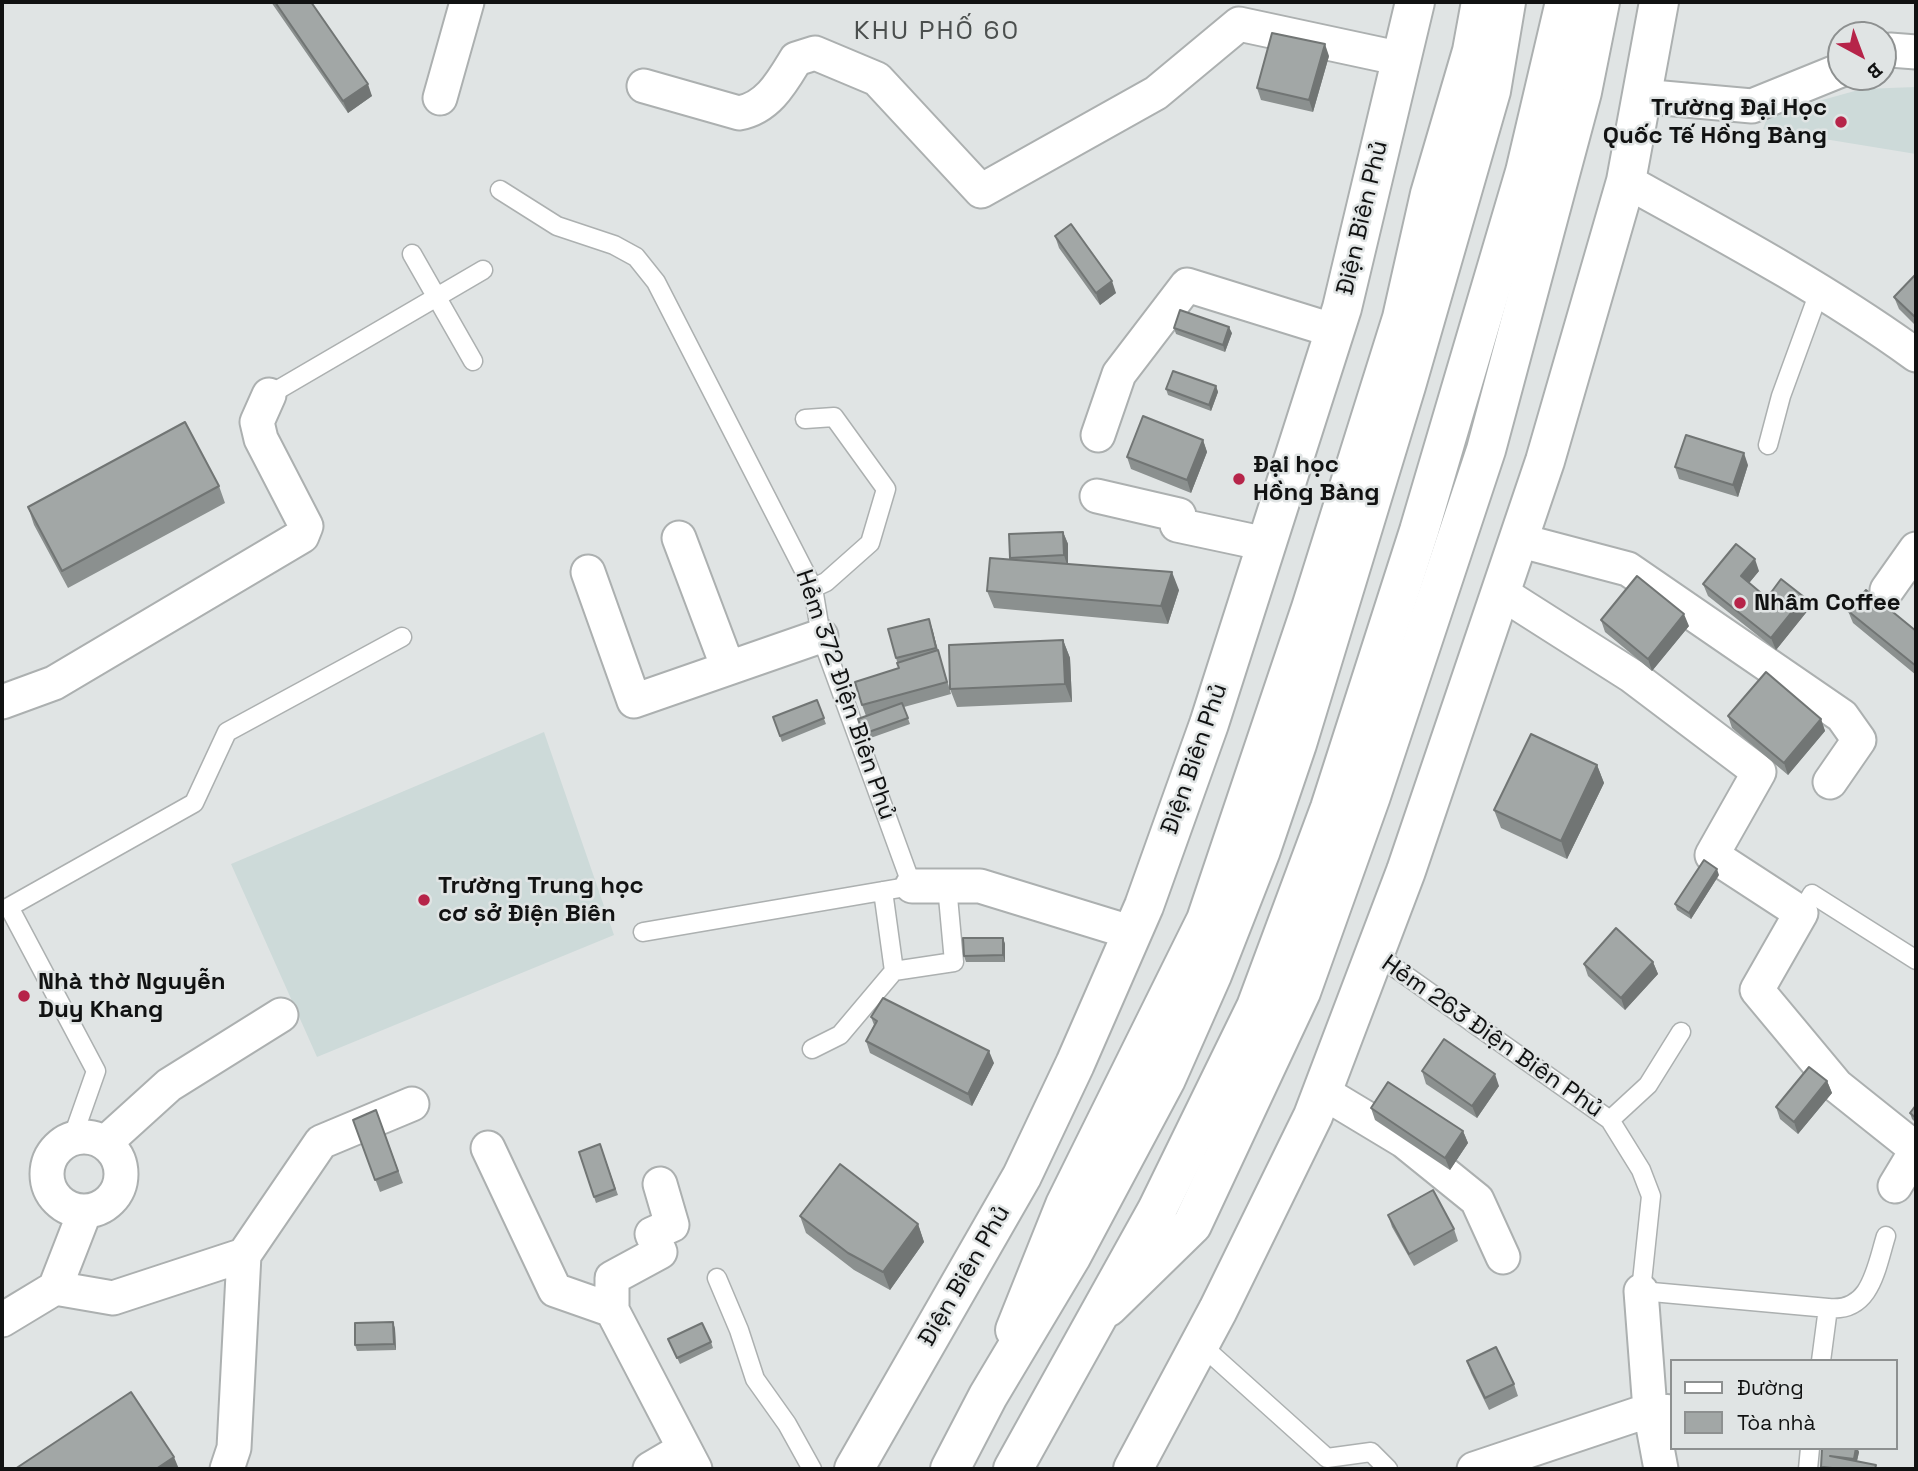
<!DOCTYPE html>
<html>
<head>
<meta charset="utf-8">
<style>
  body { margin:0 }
  #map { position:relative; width:1918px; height:1471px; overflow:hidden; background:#e0e4e4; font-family:"Space Grotesk",sans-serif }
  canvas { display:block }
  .frame { position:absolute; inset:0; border:4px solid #111212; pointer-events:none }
  .legend { position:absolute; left:1670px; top:1359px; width:228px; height:91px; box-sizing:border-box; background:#e0e4e4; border:2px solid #8d9090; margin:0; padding:9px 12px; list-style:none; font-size:21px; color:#111212 }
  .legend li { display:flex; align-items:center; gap:14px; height:35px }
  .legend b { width:35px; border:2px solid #8d9090 }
  .north { position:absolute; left:1827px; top:21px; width:70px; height:70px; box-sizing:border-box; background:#e0e4e4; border:2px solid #8d9090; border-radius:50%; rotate:139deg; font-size:19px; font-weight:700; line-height:28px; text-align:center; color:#111212 }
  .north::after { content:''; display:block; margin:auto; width:24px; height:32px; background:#b62449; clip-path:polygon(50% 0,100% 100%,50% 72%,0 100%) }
</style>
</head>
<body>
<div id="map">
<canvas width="1918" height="1471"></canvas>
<div class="frame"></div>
<ul class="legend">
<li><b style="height:9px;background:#fff"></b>Đường</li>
<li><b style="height:19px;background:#a2a7a6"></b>Tòa nhà</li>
</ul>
<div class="north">B</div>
</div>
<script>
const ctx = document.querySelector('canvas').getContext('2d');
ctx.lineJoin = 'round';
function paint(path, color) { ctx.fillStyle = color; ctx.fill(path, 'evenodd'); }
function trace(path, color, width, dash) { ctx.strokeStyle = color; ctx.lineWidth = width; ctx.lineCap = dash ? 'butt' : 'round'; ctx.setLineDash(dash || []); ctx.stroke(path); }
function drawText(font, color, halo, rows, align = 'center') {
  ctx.font = font + ' "Space Grotesk",sans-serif'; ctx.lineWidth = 5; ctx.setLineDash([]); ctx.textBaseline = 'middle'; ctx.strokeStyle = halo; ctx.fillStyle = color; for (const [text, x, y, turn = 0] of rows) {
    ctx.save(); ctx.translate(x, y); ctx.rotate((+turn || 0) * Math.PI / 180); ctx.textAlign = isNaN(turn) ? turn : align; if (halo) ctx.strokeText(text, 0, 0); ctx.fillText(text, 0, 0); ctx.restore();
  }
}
paint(new Path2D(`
  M1916,87V154L1763,129L1768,115L1862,89Z
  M544,732L614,935L317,1057L231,864Z`), '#cddad9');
const service = new Path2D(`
  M500,190L557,226L614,245L636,257L656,282L813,588L821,636L912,886L643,932
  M412,254L473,361
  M269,395L483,270
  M805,419L834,417L886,489L870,543L826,582L813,588
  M1768,445L1781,396L1819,292
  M1801,913L1812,894L1916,960
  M1374,953L1610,1120L1641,1170L1651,1196L1641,1291L1828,1308L1821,1361
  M894,971L954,962L947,886
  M812,1049L840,1035L894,971L883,891
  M1610,1120L1648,1085L1681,1032
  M72,1139L96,1071L9,907L194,803L227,732L402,637
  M717,1278L739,1330L755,1379L787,1424L812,1469
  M1828,1308C1871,1313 1876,1268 1886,1236
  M1200,1344L1327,1458L1371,1452L1388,1469
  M1808,1469L1810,1448`);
const minor = new Path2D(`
  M1883,52L1890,50L1916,52
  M644,86L739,113C768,108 782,82 796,59L815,53L877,79L981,191L1156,93L1239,24L1402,59
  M1641,96L1752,106L1841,70
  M440,98L467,2
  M1626,181C1724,235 1825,289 1916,355
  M1098,435L1119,374L1187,285L1335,331
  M1097,496L1179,515L1177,525L1266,544
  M679,538L728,668
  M1518,540L1628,569L1842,716L1859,740L1830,782
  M588,572L634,701L821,636
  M1887,590L1916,549
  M1500,592L1632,676L1759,772L1712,855L1801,913L1757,990L1837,1086L1916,1149
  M2,702L54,683L302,536L306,526L261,439L257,422L269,395
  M912,886H980L1133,933
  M1321,1091L1404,1141L1477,1200L1503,1257
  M47 1174a37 37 0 1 1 74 0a37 37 0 1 1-74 0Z
  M105,1143L169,1085L281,1015
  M488,1148L555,1290L612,1310L695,1469
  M1895,1186L1916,1151
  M55,1288L113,1298L244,1255
  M1641,1291L1650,1410L1661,1469
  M612,1310V1278L660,1252L652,1234L672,1225L660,1184
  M2,1320L55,1288L85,1211
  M227,1469L234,1448L244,1255L321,1142L412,1104
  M650,1469L684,1449
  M1474,1469L1650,1410L1671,1412`);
const primary = new Path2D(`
  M1108,1307L1192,1225L1301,992L1371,796L1486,450L1582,92L1600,2
  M1015,1330L1065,1205L1206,920L1311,608L1402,318L1430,194L1472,51L1481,2
  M854,1469L1022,1176L1075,1064L1144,906L1209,724L1342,308L1415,2
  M1133,1469L1218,1310L1313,1116L1406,871L1545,461L1626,181L1659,2`);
const trunk = new Path2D(`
  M950,1469L988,1396L1071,1257L1166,1079L1212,975L1261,850L1297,744L1406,386L1491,91L1506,2
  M1013,1469L1157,1210L1256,1007L1330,808L1419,531L1525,172L1565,2`);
trace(service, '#acb0b0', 21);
trace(minor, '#acb0b0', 37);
trace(primary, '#acb0b0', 42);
trace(trunk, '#acb0b0', 42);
trace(service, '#fff', 18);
trace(minor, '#fff', 33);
trace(primary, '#fff', 38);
trace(trunk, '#fff', 38);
paint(new Path2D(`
  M271,2H311L372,96L348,113Z
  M1329,56L1313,112L1261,100L1257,88Z
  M1055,236L1116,293L1100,305L1059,248Z
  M1916,274V326L1899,309L1894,297Z
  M1174,328L1232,333L1225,352L1176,334Z
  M1216,386L1218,392L1211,411L1168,395L1166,389Z
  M1203,440L1207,452L1191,493L1131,469L1127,457Z
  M1748,465L1738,497L1679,479L1675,467Z
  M219,486L225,503L68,588L34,525L28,507Z
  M1063,532L1068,544V564L1179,590L1168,624L994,608L987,591L1011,559L1010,558Z
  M1759,571L1749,583L1767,598L1809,609L1776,650L1708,596L1703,584Z
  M1848,611L1916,631V675L1853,623Z
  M929,619L951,694L904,707L910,724L865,740L858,719L866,716L862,705L899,668L896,658Z
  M1601,620L1689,626L1652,671L1605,632Z
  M1063,640L1070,658L1072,702L957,707L950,689Z
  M817,700L826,724L782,742L773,717Z
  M1728,716L1821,719L1825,731L1788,775L1732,728Z
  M1597,765L1604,783L1567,859L1501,828L1494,810Z
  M1719,875L1691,919L1677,910L1675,904Z
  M1003,938L1005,944V962H966L964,956Z
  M1653,962L1658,974L1625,1010L1588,976L1584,964Z
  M871,1017L994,1063L972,1106L870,1053L866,1041L874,1025Z
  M1422,1071L1499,1086L1477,1118L1426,1084Z
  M1827,1081L1832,1093L1798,1134L1780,1119L1776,1107Z
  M1916,1105V1123L1912,1119L1910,1113Z
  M1371,1108L1463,1131L1468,1143L1450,1170L1375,1120Z
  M376,1110L403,1183L380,1192L353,1120Z
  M600,1144L618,1195L596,1203L579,1152Z
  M1388,1215L1454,1229L1458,1241L1414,1266L1392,1227Z
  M800,1216L918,1224L924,1242L890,1290L854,1270L806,1233Z
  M393,1322L395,1329L396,1350L357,1351L355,1345Z
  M668,1339L711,1342L713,1348L680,1364Z
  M1467,1361L1514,1384L1518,1396L1489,1410L1471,1373Z
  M1822,1448H1857L1859,1452L1857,1461L1878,1469H1822L1821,1467Z`), '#8b908f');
paint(new Path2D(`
  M1325,44L1329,56L1313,112L1309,100Z
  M368,84L372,96L348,113L343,101Z
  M1112,281L1116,293L1100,305L1096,293Z
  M1229,327L1232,333L1225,352L1223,345Z
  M1216,386L1218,392L1211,411L1209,405Z
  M1203,440L1207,452L1191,493L1187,480Z
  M1744,453L1748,465L1738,497L1733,485Z
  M1063,532L1068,544V568L1064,555Z
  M1755,559L1759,571L1745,588L1741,576Z
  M1172,572L1179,590L1168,624L1161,606Z
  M1804,597L1809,609L1776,650L1771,638Z
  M1684,614L1689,626L1652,671L1648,659Z
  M929,619L933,631L938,652L951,694L936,648Z
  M1063,640L1070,658L1072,702L1065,684Z
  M1821,719L1825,731L1788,775L1784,763Z
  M1597,765L1604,783L1567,859L1561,841Z
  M1717,869L1719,875L1691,919L1689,913Z
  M1003,938L1005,944V962L1003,955Z
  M1653,962L1658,974L1625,1010L1621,998Z
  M989,1051L994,1063L972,1106L968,1094Z
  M1495,1074L1499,1086L1477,1118L1472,1106Z
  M1827,1081L1832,1093L1798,1134L1794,1122Z
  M1463,1131L1468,1143L1450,1170L1445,1158Z
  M918,1224L924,1242L890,1290L883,1272Z
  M393,1322L395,1329L396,1350L394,1344Z
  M1856,1448H1857L1859,1452L1856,1465L1854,1459Z
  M174,1457L179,1469H156Z`), '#717574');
const building = new Path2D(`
  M275,2H311L368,84L343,101Z
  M1272,33L1325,44L1309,100L1257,88Z
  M1071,224L1112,281L1096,293L1055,236Z
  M1916,274V318L1894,297Z
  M1180,310L1229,327L1223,345L1174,328Z
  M1173,371L1216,386L1209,405L1166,389Z
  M1143,416L1203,440L1187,480L1127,457Z
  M185,422L219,486L62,571L28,507Z
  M1686,435L1744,453L1733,485L1675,467Z
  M1063,532L1064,555L1010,558L1009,534Z
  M1736,544L1755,559L1741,576L1767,598L1781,579L1804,597L1771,638L1703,584Z
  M990,558L1172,572L1161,606L987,591Z
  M1637,576L1684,614L1648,659L1601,620Z
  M1866,590L1916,631V666L1848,611Z
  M929,619L936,648L896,658L888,629Z
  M1063,640L1065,684L950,689L949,645Z
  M938,650L947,682L862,705L855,682L899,668L897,663Z
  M1766,672L1821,719L1784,763L1728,716Z
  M817,700L824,718L780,736L773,717Z
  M902,703L908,718L863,734L858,719Z
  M1531,734L1597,765L1561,841L1494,810Z
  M1704,860L1717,869L1689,913L1675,904Z
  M1616,928L1653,962L1621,998L1584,964Z
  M963,938H1003V955L964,956Z
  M883,998L989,1051L968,1094L866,1041L877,1021L871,1017Z
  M1444,1039L1495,1074L1472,1106L1422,1071Z
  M1809,1067L1827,1081L1794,1122L1776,1107Z
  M1388,1082L1463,1131L1445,1158L1371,1108Z
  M1916,1105V1118L1910,1113Z
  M376,1110L398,1171L375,1180L353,1120Z
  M600,1144L615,1189L594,1197L579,1152Z
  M840,1164L918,1224L883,1272L848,1253L800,1216Z
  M1433,1190L1454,1229L1409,1254L1388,1215Z
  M393,1322L394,1344L355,1345V1323Z
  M702,1323L711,1342L677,1358L668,1339Z
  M1496,1347L1514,1384L1485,1398L1467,1361Z
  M131,1392L174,1457L156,1469H15Z
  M1822,1448H1856L1854,1459L1830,1456L1876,1465L1875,1469H1831L1832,1468L1821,1467Z`);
paint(building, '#a2a7a6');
trace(building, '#717574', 2);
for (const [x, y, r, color] of [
  [1841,122,7,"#b62449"],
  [1239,479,7,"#b62449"],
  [1740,603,7,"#b62449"],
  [424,900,7,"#b62449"],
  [24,996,7,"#b62449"]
]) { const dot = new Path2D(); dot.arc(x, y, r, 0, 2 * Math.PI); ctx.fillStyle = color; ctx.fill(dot); trace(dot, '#e0e4e4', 2.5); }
drawText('bold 24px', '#111212', '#e0e4e4', [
  ["Trường Đại Học",1827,108,"right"],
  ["Quốc Tế Hồng Bàng",1827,136,"right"],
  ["Đại học",1253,465],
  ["Hồng Bàng",1253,493],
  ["Nhâm Coffee",1754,603],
  ["Trường Trung học",438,886],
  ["cơ sở Điện Biên",438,914],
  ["Nhà thờ Nguyễn",38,982],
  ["Duy Khang",38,1010]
], 'left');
drawText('24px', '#111212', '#e0e4e4', [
  ["Điện Biên Phủ",1363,218,-77],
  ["Hẻm 372 Điện Biên Phủ",845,695,71],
  ["Điện Biên Phủ",1195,759,-71],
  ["Hẻm 263 Điện Biên Phủ",1492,1037,35],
  ["Điện Biên Phủ",965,1276,-60]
]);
ctx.letterSpacing = '2px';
drawText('26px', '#4b4f4e', '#e0e4e4', [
  ["KHU PHỐ 60",937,32]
]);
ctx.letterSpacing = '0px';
</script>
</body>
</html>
